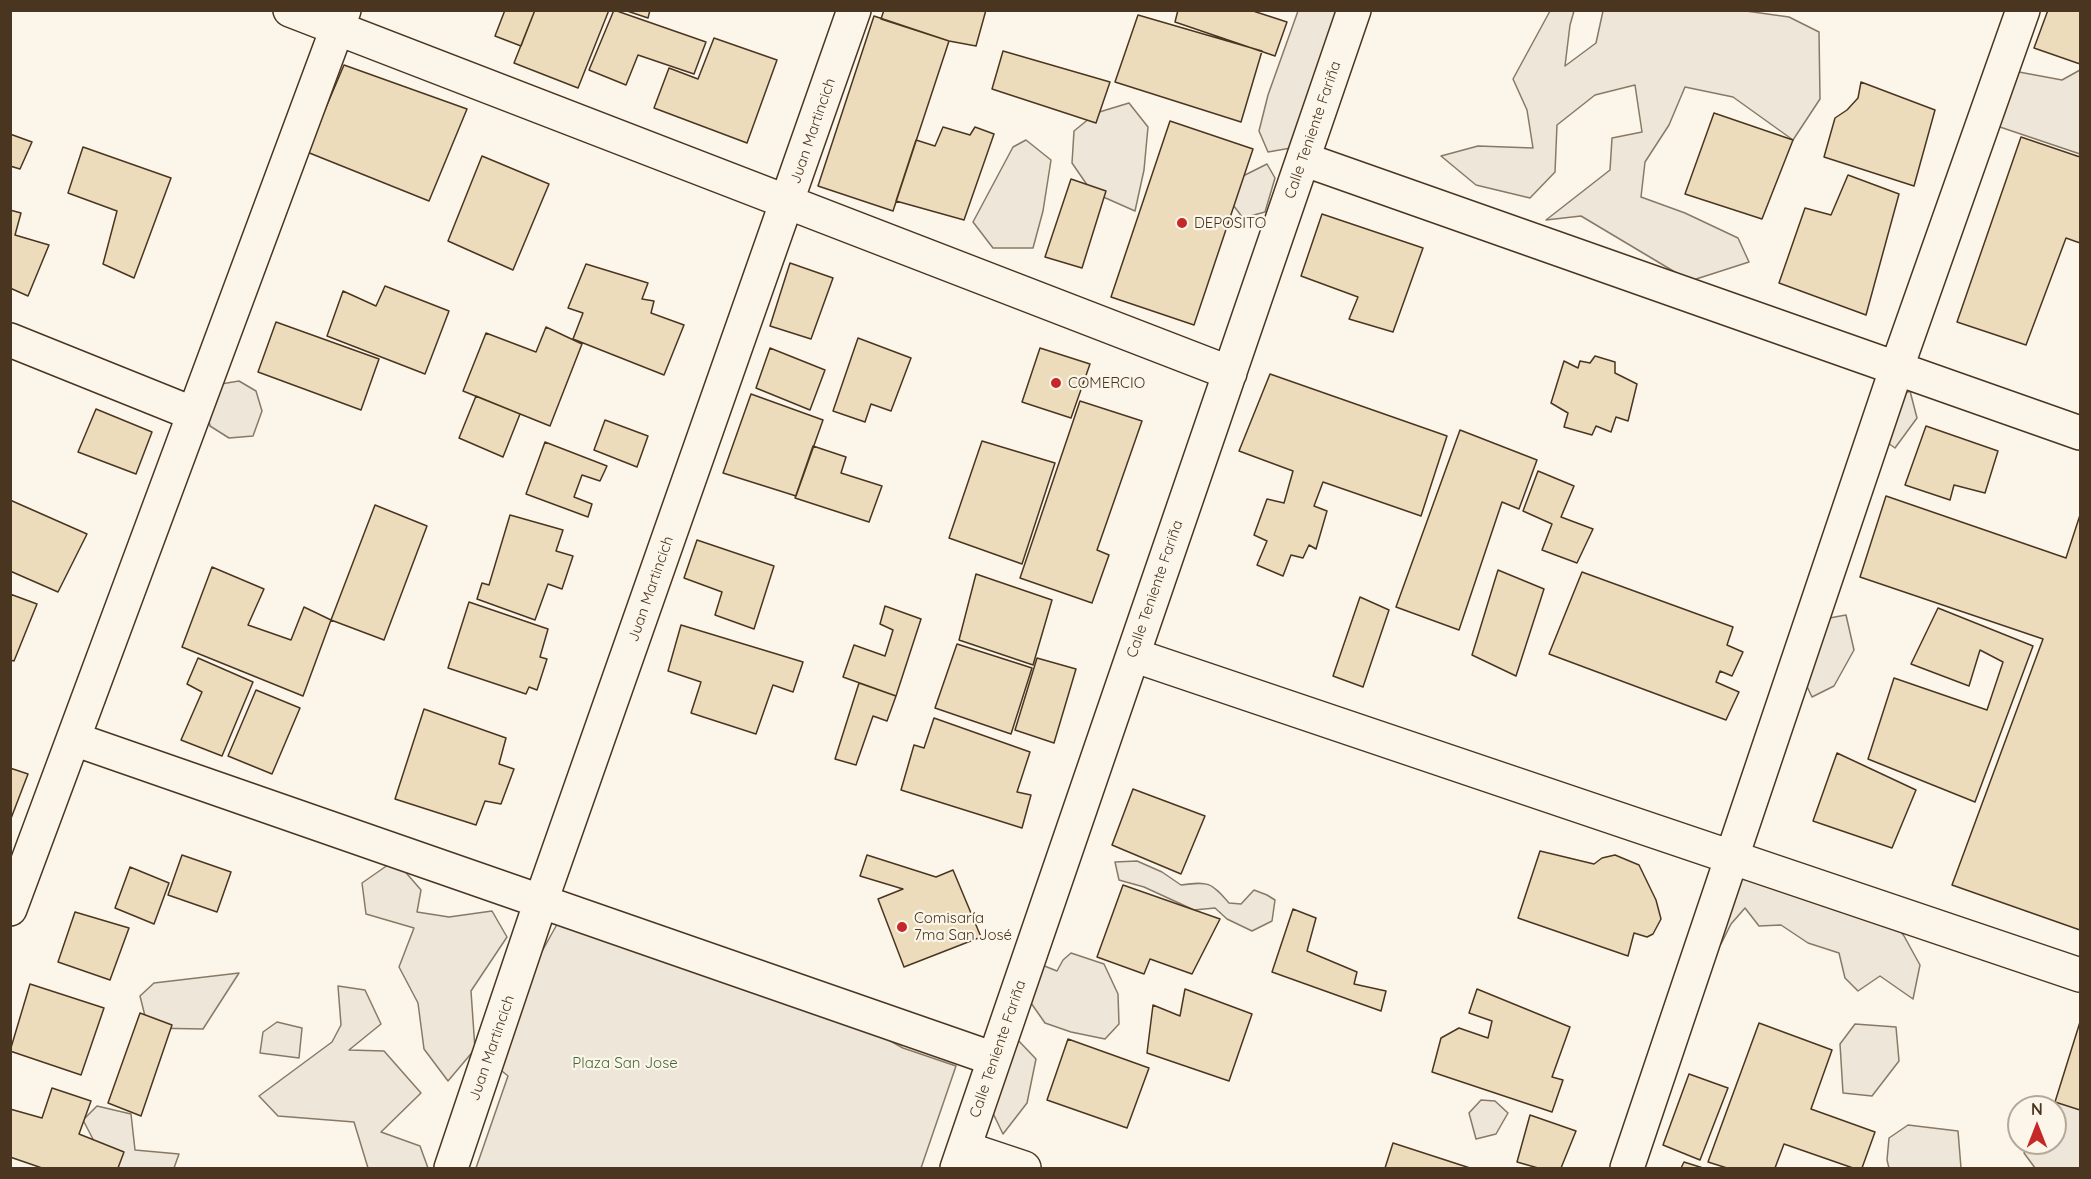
<!DOCTYPE html>
<html>
<head>
<meta charset="utf-8">
<style>
  body { margin:0 }
  #map { position:relative; width:2091px; height:1179px; overflow:hidden; background:#fbf6e9; font-family:Quicksand,sans-serif }
  canvas { display:block }
  .frame { position:absolute; inset:0; border:12px solid #4a3520; pointer-events:none }
  .north { position:absolute; left:2007px; top:1095px; width:60px; height:60px; box-sizing:border-box; background:#fbf6e9; border:2px solid #b4a999; border-radius:50%; rotate:0deg; font-size:16px; font-weight:700; line-height:24px; text-align:center; color:#4a3520 }
  .north::after { content:''; display:block; margin:auto; width:21px; height:27px; background:#c62828; clip-path:polygon(50% 0,100% 100%,50% 72%,0 100%) }
</style>
</head>
<body>
<div id="map">
<canvas width="2091" height="1179"></canvas>
<div class="frame"></div>
<div class="north">N</div>
</div>
<script>
const ctx = document.querySelector('canvas').getContext('2d');
ctx.lineJoin = 'round';
function paint(path, color) { ctx.fillStyle = color; ctx.fill(path, 'evenodd'); }
function trace(path, color, width, dash) { ctx.strokeStyle = color; ctx.lineWidth = width; ctx.lineCap = dash ? 'butt' : 'round'; ctx.setLineDash(dash || []); ctx.stroke(path); }
function drawText(font, color, halo, rows, align = 'center') {
  ctx.font = font + ' Quicksand,sans-serif'; ctx.lineWidth = 4.5; ctx.setLineDash([]); ctx.textBaseline = 'middle'; ctx.strokeStyle = halo; ctx.fillStyle = color; for (const [text, x, y, turn = 0] of rows) {
    ctx.save(); ctx.translate(x, y); ctx.rotate((+turn || 0) * Math.PI / 180); ctx.textAlign = isNaN(turn) ? turn : align; if (halo) ctx.strokeText(text, 0, 0); ctx.fillText(text, 0, 0); ctx.restore();
  }
}
const green = new Path2D(`
  M1298,11H1344L1291,148L1268,152L1259,131L1268,95Z
  M1550,11H1574L1570,25L1565,66L1596,43L1603,11H1746L1789,17L1819,32L1820,99L1793,140L1733,97L1685,87L1669,125L1645,162L1641,197L1685,213L1738,238L1749,262L1690,281L1581,216L1546,220L1610,170L1612,138L1642,132L1635,85L1595,95L1557,125L1555,172L1530,198L1476,185L1441,156L1478,146L1533,148L1527,110L1513,79Z
  M2080,70V154L1994,125L2005,94L2019,72L2062,80Z
  M1129,103L1148,127L1144,170L1135,211L1092,192L1072,163L1074,131L1096,113Z
  M1026,140L1051,160L1043,211L1033,248H993L973,222L1013,147Z
  M1267,164L1275,178L1265,212L1243,218L1230,201L1239,178Z
  M239,381L256,391L262,411L253,436L229,438L210,426L206,407L215,385Z
  M1910,391L1917,418L1895,448L1870,430L1868,410Z
  M1846,615L1854,650L1834,686L1812,697L1793,657L1796,624Z
  M395,860L421,890L417,912L449,917L492,911L507,937L471,991L475,1049L448,1081L424,1049L418,1003L399,967L414,928L366,914L362,883Z
  M1137,861L1162,872L1181,885C1208,881 1211,882 1229,903L1241,904L1254,890L1267,895L1275,900L1272,921L1252,931L1227,919L1215,908L1194,910L1144,887L1119,880L1115,862Z
  M1721,870L1879,901L1904,936L1920,965L1913,999L1880,976L1858,991L1845,978L1839,953L1808,943L1781,925L1759,926L1745,908L1731,924L1721,944L1699,927Z
  M560,919L858,1023L903,1048L956,1066L921,1168H476L508,1076L497,1067L531,971Z
  M1071,953L1104,964L1118,994L1119,1024L1105,1039L1071,1032L1045,1023L1031,1003L1027,975L1042,965L1057,971L1063,960Z
  M239,973L203,1029L148,1028L140,996L154,983Z
  M338,986L365,990L381,1024L349,1050L384,1051L421,1093L381,1132L420,1146L428,1168H368L354,1122L278,1116L259,1096L332,1042L341,1025Z
  M277,1022L302,1028L299,1058L260,1053L263,1032Z
  M1855,1024L1896,1027L1899,1061L1872,1096L1843,1093L1840,1044Z
  M1016,1038L1036,1059L1027,1103L1003,1134L988,1103Z
  M2067,1096L2080,1099V1168H2035L2024,1153L2028,1143H2055V1107H2053Z
  M1481,1100L1495,1101L1508,1113L1496,1134L1476,1139L1469,1113Z
  M97,1106L131,1114L135,1150L179,1154L174,1168H116L121,1154L95,1143L83,1120Z
  M1908,1125L1958,1131L1961,1168H1889L1887,1160L1889,1138Z`);
paint(green, '#ede6d9');
trace(green, '#887966', 1.5);
const building = new Path2D(`
  M505,10H535L521,46L495,36Z
  M535,10H609L578,88L514,63Z
  M614,10L706,42L694,74L638,55L626,85L589,70Z
  M624,10H650L648,18Z
  M884,10H986L976,46L949,41L881,19Z
  M1178,10H1250L1287,22L1275,56L1175,22Z
  M2048,10H2080V64L2034,48Z
  M1138,15L1262,51L1241,122L1115,82Z
  M874,16L949,41L893,211L818,186Z
  M714,38L777,60L747,143L654,108L669,68L698,79Z
  M1003,51L1110,82L1096,123L992,89Z
  M344,65L467,109L429,201L307,152Z
  M1861,82L1935,110L1914,186L1824,157L1835,118L1847,110L1858,98Z
  M1714,113L1793,140L1762,219L1685,194Z
  M1170,121L1253,149L1194,325L1111,297Z
  M943,127L970,135L975,127L994,134L964,220L896,201L916,140L935,146Z
  M10,134L32,142L20,169L10,166Z
  M2021,137L2080,157V243L2066,238L2026,345L1957,322Z
  M83,147L171,178L134,278L103,264L117,211L68,193Z
  M482,156L549,184L513,270L448,241Z
  M1848,175L1899,194L1866,315L1779,283L1805,208L1831,215Z
  M1071,179L1106,191L1082,268L1045,257Z
  M10,210L21,213L15,235L49,245L28,296L10,288Z
  M1322,214L1423,248L1393,332L1349,319L1358,297L1301,276Z
  M790,263L833,278L811,339L770,326Z
  M586,264L648,283L642,299L654,301L651,313L684,325L664,375L573,339L583,313L568,308Z
  M385,286L449,311L425,374L327,336L343,291L376,306Z
  M276,322L379,359L361,410L258,372Z
  M546,327L582,344L550,426L463,391L486,333L536,352Z
  M858,338L911,358L891,411L871,404L865,422L833,411Z
  M770,348L825,370L810,410L756,388Z
  M1040,348L1090,364L1071,418L1022,402Z
  M1595,356L1615,362V373L1637,384L1628,421L1616,417L1611,432L1596,426L1592,435L1564,427L1568,413L1551,403L1564,361L1578,368L1580,361L1590,363Z
  M1270,374L1447,436L1421,516L1323,482L1314,506L1327,511L1316,549L1309,545L1303,558L1291,555L1283,576L1257,565L1267,541L1254,535L1267,499L1284,503L1293,471L1239,451Z
  M751,394L823,420L796,496L723,473Z
  M476,396L520,414L503,457L459,438Z
  M1080,401L1142,421L1097,550L1109,555L1092,603L1020,578Z
  M96,409L152,432L136,474L78,452Z
  M605,420L648,436L637,467L594,450Z
  M1926,426L1998,451L1985,493L1954,485L1950,500L1905,485Z
  M1460,430L1537,460L1519,509L1502,502L1459,630L1396,607Z
  M982,441L1055,463L1022,564L949,538Z
  M545,442L607,466L600,481L582,475L574,497L592,504L588,517L526,494Z
  M813,446L846,457L841,473L882,486L869,522L795,498Z
  M1538,471L1574,486L1561,517L1593,529L1577,563L1542,550L1552,524L1523,511Z
  M1886,496L2066,558L2080,515V930L1952,885L2043,639L1860,577Z
  M10,500L87,534L58,592L10,571Z
  M375,505L427,526L384,640L331,620Z
  M510,515L563,530L556,551L573,556L562,589L548,584L535,620L477,599L482,583L489,585Z
  M697,540L774,566L754,629L715,615L722,592L684,578Z
  M212,567L264,589L248,625L291,640L304,607L331,620L303,696L182,647Z
  M1498,570L1544,589L1516,676L1472,655Z
  M1582,572L1733,627L1727,645L1743,652L1732,676L1720,671L1716,682L1739,692L1726,720L1549,654Z
  M976,574L1052,600L1033,665L959,640Z
  M10,594L37,604L14,661L10,660Z
  M1360,597L1389,610L1363,687L1333,676Z
  M469,602L548,629L540,657L547,659L537,690L529,687L526,694L448,668Z
  M885,606L921,619L896,696L843,677L854,645L885,656L893,630L880,624Z
  M1938,608L2033,646L1975,802L1868,759L1894,678L1987,710L2003,662L1980,650L1969,686L1911,664Z
  M681,625L803,662L793,692L773,685L756,734L691,713L701,682L668,671Z
  M957,644L1032,668L1011,734L935,708Z
  M198,658L253,682L222,756L181,740L202,692L187,684Z
  M1037,658L1076,669L1054,743L1015,730Z
  M859,683L896,696L887,721L873,716L856,765L835,759Z
  M256,690L300,708L272,774L228,756Z
  M424,709L506,738L499,764L514,769L501,804L485,801L476,825L395,799Z
  M934,718L1030,752L1017,792L1031,795L1022,828L901,790L914,745L924,748Z
  M1837,753L1916,790L1892,848L1813,821Z
  M10,768L28,774L10,821Z
  M1133,789L1205,816L1181,874L1112,845Z
  M1540,851L1594,864L1602,858L1615,855L1639,865L1656,900L1661,919L1653,934L1647,937L1634,933L1628,956L1518,918Z
  M182,855L231,872L217,912L168,895Z
  M867,855L936,877L953,870L981,937L904,967L878,899L903,889L860,876Z
  M130,867L169,883L154,924L115,908Z
  M1123,885L1220,919L1192,974L1150,959L1144,974L1097,957Z
  M1293,909L1316,918L1307,951L1357,972L1354,984L1386,991L1381,1011L1272,972Z
  M75,912L129,928L110,980L58,962Z
  M30,984L104,1008L81,1075L10,1051Z
  M1185,989L1252,1014L1229,1081L1147,1053L1153,1005L1180,1016Z
  M1477,989L1570,1027L1552,1077L1563,1080L1552,1112L1432,1072L1441,1038L1459,1028L1488,1038L1492,1021L1469,1013Z
  M140,1013L172,1025L141,1116L108,1103Z
  M2080,1022V1110L2055,1102Z
  M1759,1023L1832,1050L1811,1109L1875,1132L1862,1168H1853L1784,1144L1775,1168H1727L1708,1162Z
  M1068,1039L1149,1068L1127,1128L1047,1100Z
  M1689,1074L1728,1088L1700,1160L1663,1145Z
  M52,1088L91,1101L79,1134L124,1152L118,1168H42L10,1157V1109L42,1118Z
  M1530,1115L1576,1131L1561,1168H1538L1517,1162Z
  M1393,1143L1470,1168H1385Z
  M1684,1162L1703,1168H1681Z`);
paint(building, '#ecdcbc');
trace(building, '#4a3520', 1.5);
const minor = new Path2D(`
  M290,10L1230,373
  M1303,159L2080,433
  M10,340L194,414
  M1133,655L2080,975
  M74,739L994,1059
  M10,909L344,10
  M964,1148L1024,1168
  M451,1168L541,901L854,10
  M957,1168L1354,10
  M1627,1168L1897,367L2023,10`);
trace(minor, '#4a3520', 36);
trace(minor, '#fbf6e9', 33);
for (const [x, y, r, color] of [
  [1182,223,6,"#c62828"],
  [1056,383,6,"#c62828"],
  [902,927,6,"#c62828"]
]) { const dot = new Path2D(); dot.arc(x, y, r, 0, 2 * Math.PI); ctx.fillStyle = color; ctx.fill(dot); trace(dot, '#fbf6e9', 2); }
drawText('15px', '#4a3520', '#fbf6e9', [
  ["Calle Teniente Fariña",1313,130,-71],
  ["Juan Martincich",813,131,-71],
  ["Juan Martincich",651,589,-71],
  ["Calle Teniente Fariña",1155,589,-71],
  ["Juan Martincich",492,1048,-71],
  ["Calle Teniente Fariña",998,1049,-71]
]);
drawText('15px', '#4a3520', '#fbf6e9', [
  ["DEPOSITO",1194,223],
  ["COMERCIO",1068,383],
  ["Comisaría",914,918],
  ["7ma San José",914,935]
], 'left');
drawText('15px', '#436837', '#fbf6e9', [
  ["Plaza San Jose",625,1063]
]);
</script>
</body>
</html>
